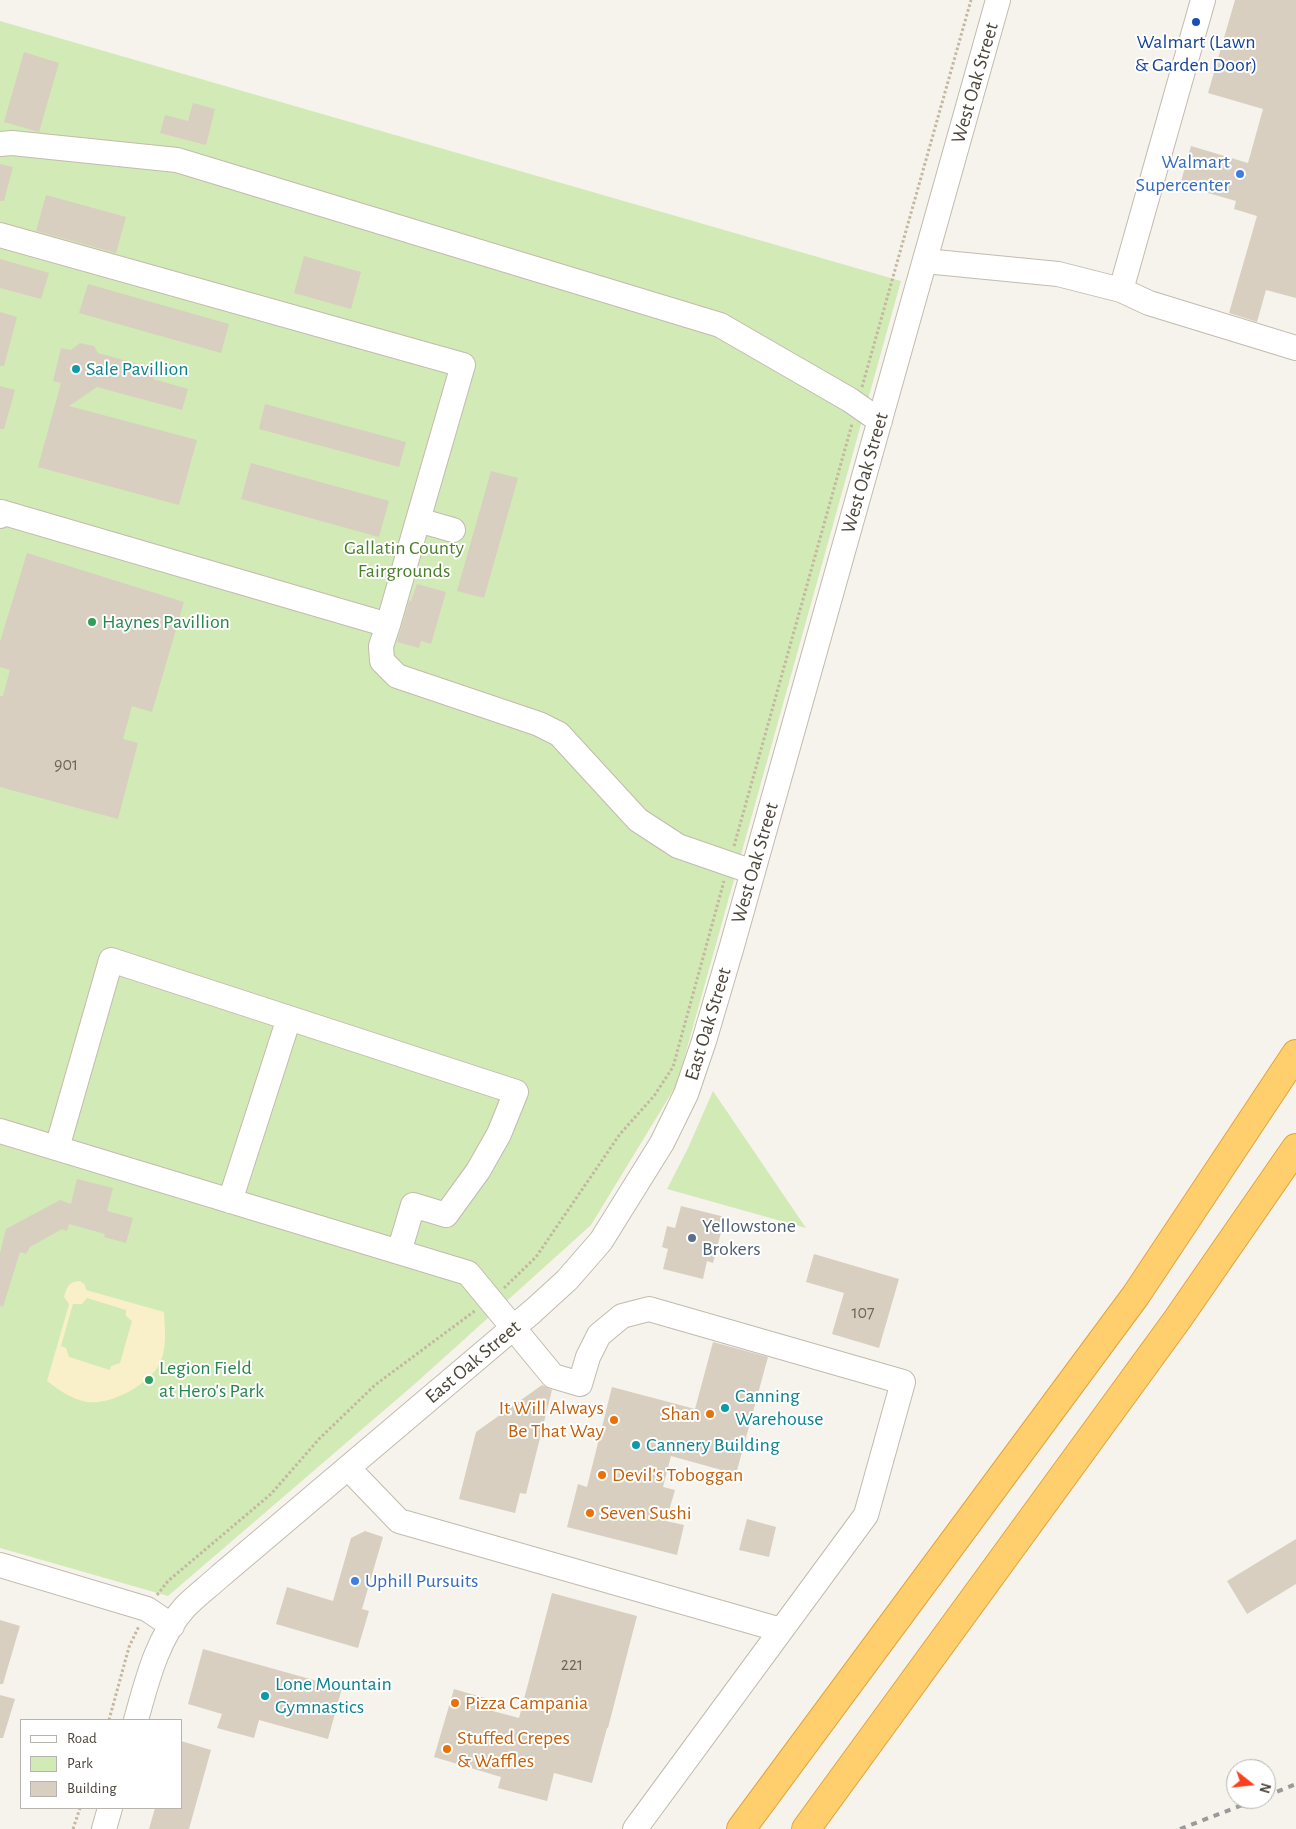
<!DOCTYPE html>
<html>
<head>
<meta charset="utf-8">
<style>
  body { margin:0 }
  #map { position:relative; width:1296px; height:1829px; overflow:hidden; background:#f6f3ec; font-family:"Alegreya Sans",sans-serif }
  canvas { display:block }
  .legend { position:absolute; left:20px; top:1719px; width:162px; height:90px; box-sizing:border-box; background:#fff; border:1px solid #b7b4b0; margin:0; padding:6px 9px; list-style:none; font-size:15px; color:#4b4439 }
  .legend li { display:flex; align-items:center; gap:10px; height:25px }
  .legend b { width:25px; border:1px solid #b7b4b0 }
  .north { position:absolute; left:1226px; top:1759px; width:50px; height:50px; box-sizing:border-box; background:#fff; border:1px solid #b7b4b0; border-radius:50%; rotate:106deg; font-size:14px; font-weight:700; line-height:20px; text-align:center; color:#4b4439 }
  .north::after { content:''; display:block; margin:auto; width:18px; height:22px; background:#fc3f1d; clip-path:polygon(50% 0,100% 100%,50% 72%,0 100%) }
</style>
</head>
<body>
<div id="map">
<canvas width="1296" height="1829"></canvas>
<ul class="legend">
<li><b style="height:6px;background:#fff"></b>Road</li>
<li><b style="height:14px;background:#d2eab5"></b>Park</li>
<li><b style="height:14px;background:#d8cfc1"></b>Building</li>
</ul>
<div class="north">N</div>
</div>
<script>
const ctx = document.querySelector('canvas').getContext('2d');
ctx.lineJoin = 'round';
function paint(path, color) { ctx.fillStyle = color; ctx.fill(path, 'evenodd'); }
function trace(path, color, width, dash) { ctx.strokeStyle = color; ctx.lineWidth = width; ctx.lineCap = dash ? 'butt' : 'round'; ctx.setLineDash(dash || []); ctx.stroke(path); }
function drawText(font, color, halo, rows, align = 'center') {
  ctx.font = font + ' "Alegreya Sans",sans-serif'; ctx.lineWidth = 4; ctx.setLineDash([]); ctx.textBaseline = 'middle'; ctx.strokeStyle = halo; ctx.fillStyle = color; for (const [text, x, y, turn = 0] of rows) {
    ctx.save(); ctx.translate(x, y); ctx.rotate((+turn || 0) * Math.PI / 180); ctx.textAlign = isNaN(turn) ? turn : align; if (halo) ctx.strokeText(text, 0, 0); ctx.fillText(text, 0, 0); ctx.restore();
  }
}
paint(new Path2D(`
  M0,21L901,281L677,1084L591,1225L417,1382L168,1596L0,1548Z
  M713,1091L806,1228L667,1189L688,1148Z`), '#d2eab5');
paint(new Path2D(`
  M80,1281L85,1285L86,1290L164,1312C165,1331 168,1351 157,1368C144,1387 110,1405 87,1402C71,1399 59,1390 47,1381L69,1304L64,1297C67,1287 68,1282 80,1281ZM87,1298L126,1310V1316L132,1321L120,1363L111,1366L110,1370L69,1357L66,1348L61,1346L73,1304H82Z`), '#f9efc9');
paint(new Path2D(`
  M1235,0H1296V298L1266,290L1257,322L1229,313L1257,216L1234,209L1236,201L1180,185L1191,146L1248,163L1263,109L1208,93Z
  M24,52L59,63L39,132L4,122Z
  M193,103L215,109L206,145L160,133L165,115L188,121Z
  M0,164L13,167L4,201H0Z
  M46,195L126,217L116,253L36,231Z
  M304,256L361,272L351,309L294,293Z
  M0,259L49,273L41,299L0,288Z
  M88,284L229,324L221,353L79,313Z
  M0,312L17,317L4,366H0Z
  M80,343L94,346L98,353L156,369L153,379L188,389L182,410L97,387L69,406L197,440L179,505L38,467L61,383L53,381L61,348L71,350Z
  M0,386L15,390L4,429H0Z
  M265,404L406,442L399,467L259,429Z
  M251,463L389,501L379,537L241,499Z
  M491,471L518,478L484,598L457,591Z
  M27,553L184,602L152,712L132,706L123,739L138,743L118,819L0,787V696H3L10,670L0,667V642Z
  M417,584L446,592L431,644L421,641L419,648L397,642L409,601H411Z
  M77,1179L113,1188L107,1211L133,1218L126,1243L104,1237L105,1234L69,1224L67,1231L62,1229L30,1247L26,1254L20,1252L3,1307L0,1306V1253L6,1229L60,1200L71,1204Z
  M681,1206L725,1217L713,1263L707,1261L703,1279L663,1269L668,1249L662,1247L667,1226L675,1228Z
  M814,1254L899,1279L879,1348L832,1334L844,1293L806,1282Z
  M713,1342L768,1357L736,1474L671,1456L663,1487L675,1490L666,1521L684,1525L677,1555L567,1527L578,1484L587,1487L612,1387L695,1409Z
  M542,1385L552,1390L526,1494L520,1493L515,1513L459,1499L476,1432Z
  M747,1519L776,1527L769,1557L739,1550Z
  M365,1531L383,1537L362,1609L369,1611L358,1648L276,1624L287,1587L333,1601L351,1538Z
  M1296,1539V1584L1247,1614L1227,1581Z
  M552,1593L637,1616L608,1728H607L592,1783L554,1773L547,1801L498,1788L501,1777L434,1757L454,1689L492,1700L489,1710L519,1718Z
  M0,1620L20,1626L3,1684H0Z
  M203,1649L342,1688L328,1739L259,1720L254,1738L217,1728L222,1714L188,1704Z
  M0,1695L15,1699L3,1738H0Z
  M181,1741L211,1750L189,1829H149L155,1808H181Z`), '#d8cfc1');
const minor = new Path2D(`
  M0,144L12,143L177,160L720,325L850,400L880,421
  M0,235L463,365L418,520
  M925,261L1058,274L1121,290L1203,0
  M1121,290L1149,303L1296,348
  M0,516L1,512L388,625L418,520L453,530
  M388,625L381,646L382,661L397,676L539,724L559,734L638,820L678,846L753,872
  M0,1131L468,1273L553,1376L580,1384L588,1357L599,1335L622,1316L649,1309L903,1382L866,1515L635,1829
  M57,1148L111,960L516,1092L499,1134L478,1171L446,1215L413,1205L399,1252
  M230,1201L289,1018
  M348,1468L399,1521L781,1630
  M0,1565L147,1609L172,1626
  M136,1720C147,1681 157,1638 185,1607C196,1596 209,1586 220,1576L533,1311L567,1280L601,1241L662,1143L686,1094L704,1041L732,946L998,0
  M104,1829L110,1808`);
const highway = new Path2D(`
  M741,1829L1136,1295L1296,1054
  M806,1829L1177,1320L1296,1148`);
trace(minor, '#c2bbae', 26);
trace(highway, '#e0a43c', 30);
trace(new Path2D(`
  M862,387L971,0
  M734,846L852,424
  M504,1288L536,1257L620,1134L654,1096L673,1067L724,881
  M157,1595L168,1581L271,1494L319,1439L375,1385L476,1310
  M109,1720L129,1647L139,1626
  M73,1829L80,1808`), '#c4b79f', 3, [2.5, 2.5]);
trace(minor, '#fff', 24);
trace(highway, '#ffcf6e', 28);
trace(new Path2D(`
  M1266,1796L1296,1784
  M1180,1829L1258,1799`), '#9a9a9a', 4, [6, 6]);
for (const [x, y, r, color] of [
  [1196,22,5,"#1a4fb4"],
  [1240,174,5,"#3f7fe0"],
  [76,369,5,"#0f9aa8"],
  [92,622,5,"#2e9e5b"],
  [692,1238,5,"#5c6f8a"],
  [149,1380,5,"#2e9e5b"],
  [725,1408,5,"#0f9aa8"],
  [710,1414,5,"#e8710a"],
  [614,1420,5,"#e8710a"],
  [636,1445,5,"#0f9aa8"],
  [602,1475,5,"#e8710a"],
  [590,1513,5,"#e8710a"],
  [355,1581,5,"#3f7fe0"],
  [265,1696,5,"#0f9aa8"],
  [455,1703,5,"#e8710a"],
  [447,1749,5,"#e8710a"]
]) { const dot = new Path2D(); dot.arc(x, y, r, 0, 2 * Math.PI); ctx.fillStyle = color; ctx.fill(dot); trace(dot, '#fff', 2); }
drawText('18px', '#6e675b', null, [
  ["901",66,765],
  ["107",863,1313],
  ["221",572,1665]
]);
drawText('20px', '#164399', '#fff', [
  ["Walmart (Lawn",1196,42],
  ["& Garden Door)",1196,65]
]);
drawText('20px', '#4b4439', '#fff', [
  ["West Oak Street",975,83,-74],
  ["West Oak Street",865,473,-74],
  ["West Oak Street",755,863,-74],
  ["East Oak Street",708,1024,-73],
  ["East Oak Street",473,1362,-40]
]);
drawText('20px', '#366cbe', '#fff', [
  ["Walmart",1230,162],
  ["Supercenter",1230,185],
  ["Uphill Pursuits",365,1581,"left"]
], 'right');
drawText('20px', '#0d838f', '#fff', [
  ["Sale Pavillion",86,369],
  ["Canning",735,1396],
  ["Warehouse",735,1419],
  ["Cannery Building",646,1445],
  ["Lone Mountain",275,1684],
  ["Gymnastics",275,1707]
], 'left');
drawText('20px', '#4a7f2a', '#fff', [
  ["Gallatin County",404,548],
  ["Fairgrounds",404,571]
]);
drawText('20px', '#27864d', '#fff', [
  ["Haynes Pavillion",102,622],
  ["Legion Field",159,1368],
  ["at Hero's Park",159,1391]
], 'left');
drawText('20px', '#4e5e75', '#fff', [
  ["Yellowstone",702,1226],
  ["Brokers",702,1249]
], 'left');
drawText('20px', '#c56008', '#fff', [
  ["It Will Always",604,1408,"right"],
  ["Be That Way",604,1431,"right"],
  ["Shan",700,1414,"right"],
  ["Devil's Toboggan",612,1475],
  ["Seven Sushi",600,1513],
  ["Pizza Campania",465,1703],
  ["Stuffed Crepes",457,1738],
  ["& Waffles",457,1761]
], 'left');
</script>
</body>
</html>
